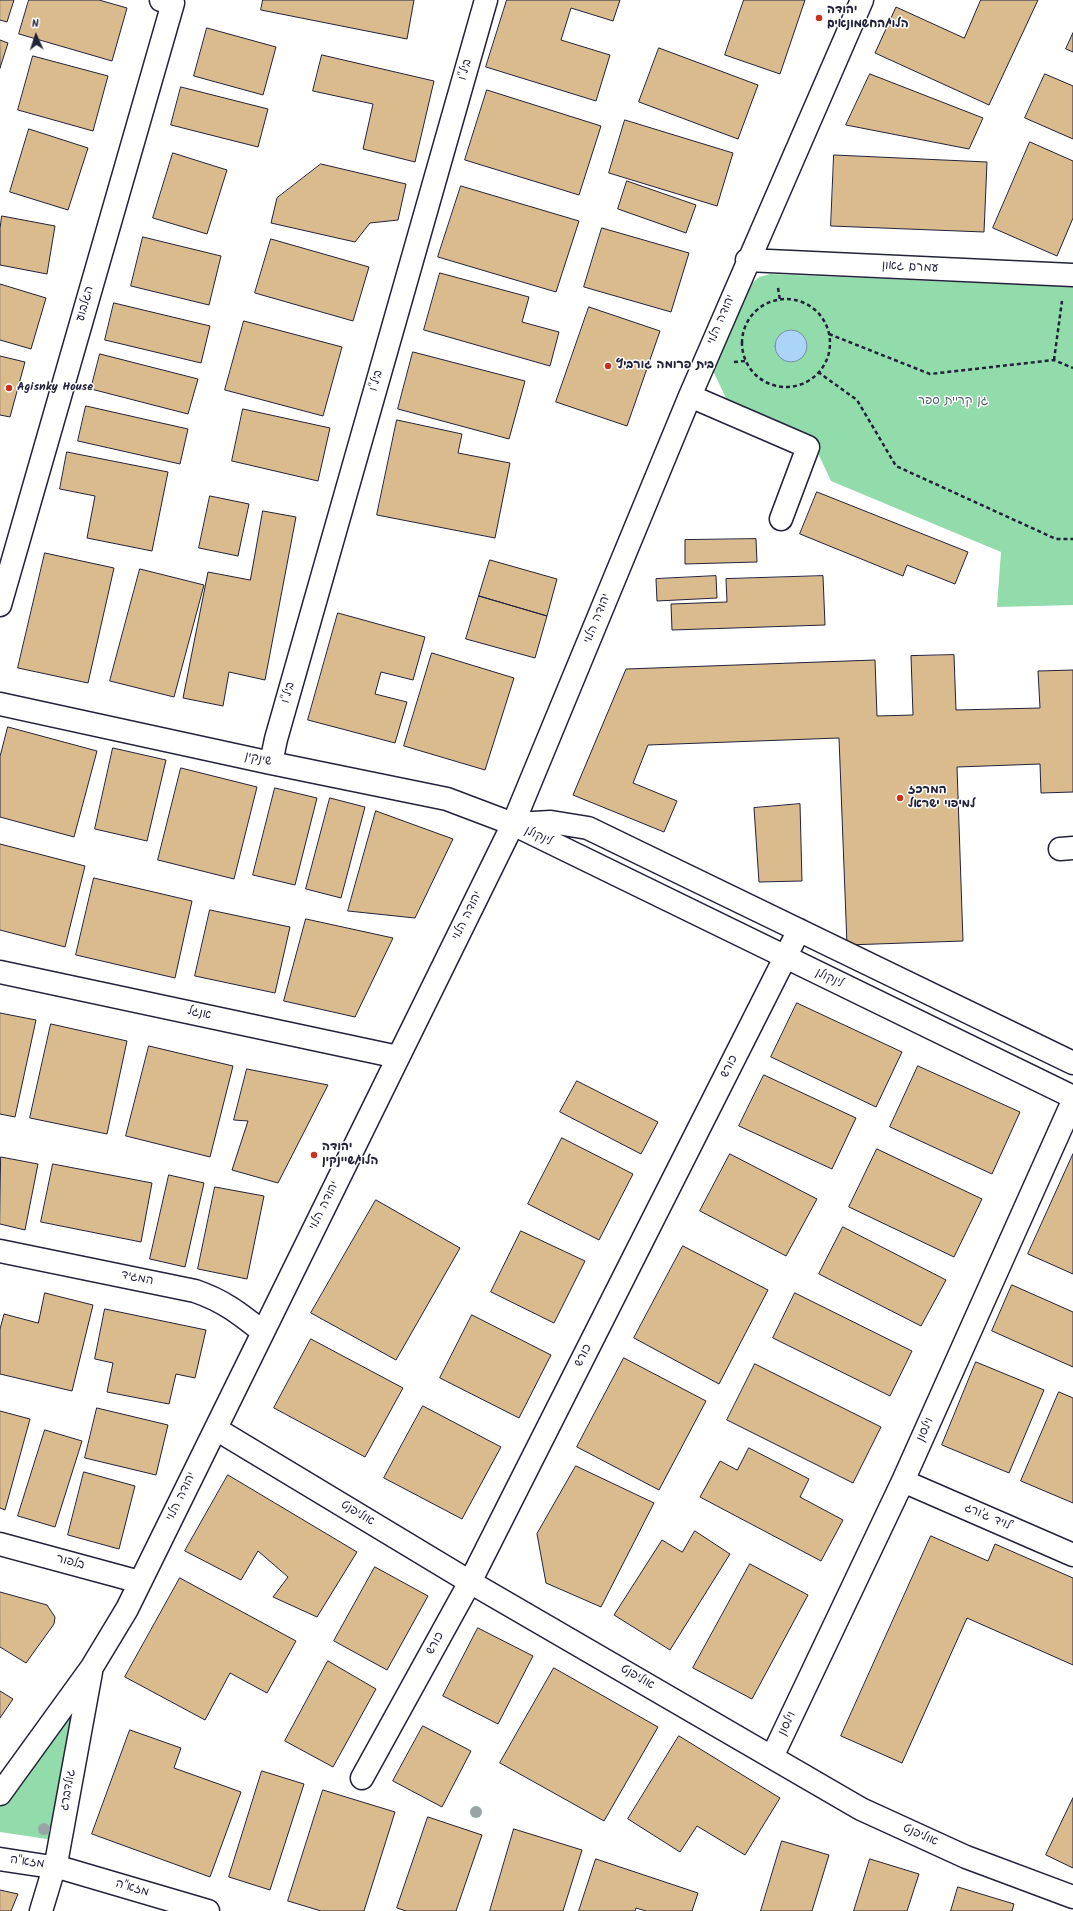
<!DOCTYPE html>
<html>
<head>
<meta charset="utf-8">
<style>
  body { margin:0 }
  #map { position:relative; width:1073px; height:1911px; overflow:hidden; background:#fff; font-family:Kalam,sans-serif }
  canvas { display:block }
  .north { position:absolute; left:16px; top:16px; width:40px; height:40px; -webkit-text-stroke:3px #fff; paint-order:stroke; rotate:357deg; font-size:11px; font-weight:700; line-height:16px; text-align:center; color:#22223b }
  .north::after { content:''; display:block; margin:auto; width:14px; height:18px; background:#22223b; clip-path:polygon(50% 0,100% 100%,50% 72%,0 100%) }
</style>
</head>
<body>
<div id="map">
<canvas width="1073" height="1911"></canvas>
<div class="north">N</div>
</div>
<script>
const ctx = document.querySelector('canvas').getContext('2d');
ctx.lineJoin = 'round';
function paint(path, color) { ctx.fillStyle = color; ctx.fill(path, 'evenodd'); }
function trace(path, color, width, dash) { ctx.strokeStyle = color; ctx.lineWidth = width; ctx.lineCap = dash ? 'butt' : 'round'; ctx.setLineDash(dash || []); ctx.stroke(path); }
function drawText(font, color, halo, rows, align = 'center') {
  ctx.font = font + ' Kalam,"Playpen Sans Hebrew",sans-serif'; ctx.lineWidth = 3; ctx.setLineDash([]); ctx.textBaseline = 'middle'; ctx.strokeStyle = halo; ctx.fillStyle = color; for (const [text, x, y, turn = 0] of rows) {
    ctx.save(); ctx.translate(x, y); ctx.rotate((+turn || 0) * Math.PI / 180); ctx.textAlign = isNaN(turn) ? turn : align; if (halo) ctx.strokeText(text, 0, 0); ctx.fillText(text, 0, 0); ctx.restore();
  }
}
paint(new Path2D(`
  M770,274L1073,287V605L997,607L1001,552L831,481L809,434L728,402L713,371L748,287L759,277Z
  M92,1667L60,1841L0,1832V1794Z`), '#92dbaa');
const water = new Path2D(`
  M775 346a16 16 0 1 1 32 0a16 16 0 1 1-32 0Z`);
paint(water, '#acd4f6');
trace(water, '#758dab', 1);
const building = new Path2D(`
  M0,0H14L7,22L0,20Z
  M29,0H99L127,8L112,61L19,34Z
  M263,0H414L407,39L261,10Z
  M507,0H620L613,21L571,8L561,40L610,55L596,101L486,67Z
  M744,0H805L780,74L725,55Z
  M981,0H1038L989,105L875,53L896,7L964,38Z
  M207,28L276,47L263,95L194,76Z
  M1073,33V52L1066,49Z
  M0,40L8,43L0,68Z
  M659,48L758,85L738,139L639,102Z
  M322,55L434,81L415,162L363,149L373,104L313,91Z
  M33,56L108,76L93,131L18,110Z
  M870,74L983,118L969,149L846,125Z
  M1045,74L1073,86V139L1025,118Z
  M181,87L268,109L258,147L171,125Z
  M487,90L601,126L579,195L465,160Z
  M625,120L733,153L717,206L609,173Z
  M29,129L88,148L68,210L10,192Z
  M1030,142L1073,161V218L1057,256L993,228Z
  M173,153L227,170L207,234L153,218Z
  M834,155L987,162L984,232L831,226Z
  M321,164L406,184L398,220L370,223L355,242L271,223L277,198Z
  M627,181L696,205L686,233L618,209Z
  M461,186L579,221L556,292L438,257Z
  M2,216L55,226L47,274L0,265V229Z
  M602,228L689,253L671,312L584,287Z
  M143,237L221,256L209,305L131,286Z
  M271,239L369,267L353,321L255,293Z
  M440,273L529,297L522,322L559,332L550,366L424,330Z
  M0,284L46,298L31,349L0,340Z
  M114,303L210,326L201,363L105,340Z
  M589,307L660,331L627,426L556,402Z
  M244,321L342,347L323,416L225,390Z
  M413,352L525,381L509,439L398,409Z
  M100,354L198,379L188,414L91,389Z
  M0,356L25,362L10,417L0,415Z
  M86,406L188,429L180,464L78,441Z
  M243,409L330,428L318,481L232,461Z
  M397,420L462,434L458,453L510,463L495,538L377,515Z
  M67,452L168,472L152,551L87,538L95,496L60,489Z
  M817,492L968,552L955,584L907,565L903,576L800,534Z
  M210,496L249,504L238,556L199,548Z
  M263,511L296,517L265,680L229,672L223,706L183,698L208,572L250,580Z
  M756,539L757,562L685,564V540Z
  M45,553L114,568L88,683L18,668Z
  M490,560L557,579L547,616L479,596Z
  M140,569L204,585L174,697L110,681Z
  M716,576L717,598L657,601L656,579Z
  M823,576L825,625L672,630L671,604L727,602L726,579Z
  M479,596L547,616L535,658L466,639Z
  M338,613L425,637L413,680L381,672L375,694L407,702L395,743L308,720Z
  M432,653L514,678L485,770L404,746Z
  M954,655L956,710L1040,708L1038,671L1073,670V792L1041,793L1040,764L957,767L963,941L847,945L839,738L648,745L633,783L677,801L664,832L573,795L626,669L875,660L877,716L913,715L911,656Z
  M8,727L97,751L74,837L0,817V757Z
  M113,748L166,760L147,841L95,829Z
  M181,768L257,787L234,879L158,860Z
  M275,788L317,798L295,885L253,875Z
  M330,798L365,807L341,898L306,889Z
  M800,804L802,881L759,882L754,808Z
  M376,811L453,839L415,918L348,911Z
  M0,844L85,866L65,947L0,930Z
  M94,878L192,901L175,978L76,955Z
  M210,910L290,927L275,993L195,976Z
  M306,919L393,938L355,1017L284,1001Z
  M797,1003L902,1052L876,1107L771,1057Z
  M0,1013L36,1020L15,1117L0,1114Z
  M51,1024L127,1041L107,1134L30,1118Z
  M149,1046L233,1066L210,1157L126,1136Z
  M918,1066L1020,1112L992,1174L890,1127Z
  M247,1069L328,1085L278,1183L232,1170L248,1121L234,1120Z
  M764,1075L856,1118L832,1169L739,1126Z
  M577,1081L658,1122L641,1154L560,1112Z
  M562,1138L633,1174L599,1240L528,1204Z
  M877,1149L982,1199L954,1257L849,1207Z
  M730,1154L817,1199L786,1256L700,1211Z
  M1073,1154V1274L1028,1254Z
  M1,1157L38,1164L25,1230L0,1224Z
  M53,1164L152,1183L141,1242L41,1222Z
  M169,1175L204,1183L185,1267L150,1259Z
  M215,1187L264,1196L247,1279L198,1269Z
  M376,1200L460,1248L396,1360L311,1313Z
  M843,1227L946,1280L921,1326L819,1274Z
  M521,1231L585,1261L554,1323L491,1292Z
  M683,1246L768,1290L719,1384L634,1338Z
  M1012,1285L1073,1312V1367L992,1331Z
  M45,1293L93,1305L72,1391L0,1374V1329L4,1314L38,1323Z
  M795,1293L912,1351L890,1396L773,1338Z
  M105,1309L206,1330L195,1378L176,1374L169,1404L107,1392L113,1363L95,1359Z
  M472,1315L551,1355L519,1418L440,1378Z
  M311,1339L403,1388L365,1457L274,1408Z
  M624,1358L706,1401L659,1490L577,1447Z
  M976,1362L1044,1390L1009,1473L942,1445Z
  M755,1364L881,1427L853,1483L727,1420Z
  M1059,1392L1073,1398V1503L1021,1481Z
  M423,1406L501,1447L462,1519L384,1478Z
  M97,1408L168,1425L156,1475L85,1458Z
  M0,1411L30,1419L5,1510L0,1508Z
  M45,1430L82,1441L55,1527L18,1516Z
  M749,1448L809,1479L800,1497L843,1520L821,1561L700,1497L720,1461L737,1470Z
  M576,1466L654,1503L601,1607L546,1583L537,1534Z
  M84,1472L135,1486L119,1549L68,1535Z
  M228,1475L357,1552L317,1617L273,1597L288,1577L258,1551L241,1580L185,1551Z
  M695,1531L730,1554L670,1650L614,1615L662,1540L682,1552Z
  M931,1536L988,1561L995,1544L1073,1578V1665L967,1618L902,1763L841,1736Z
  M750,1564L808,1595L752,1699L693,1668Z
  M375,1567L428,1596L387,1670L334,1641Z
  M180,1578L296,1641L267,1693L230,1673L205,1720L125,1677Z
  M0,1592L47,1605L55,1617L54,1624L26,1663L0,1647Z
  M478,1628L533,1656L498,1724L443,1696Z
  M328,1661L376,1689L333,1767L285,1741Z
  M554,1668L658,1727L604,1821L500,1763Z
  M0,1691L13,1699L0,1718Z
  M423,1726L471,1751L442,1807L393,1781Z
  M130,1730L181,1748L174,1768L241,1792L210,1877L92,1834Z
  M679,1736L780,1798L745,1855L697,1826L680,1852L628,1819Z
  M262,1771L304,1784L270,1890L229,1877Z
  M323,1790L395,1812L364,1911H321L288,1901Z
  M1073,1798V1868L1046,1855Z
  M428,1817L482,1835L456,1911H406L397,1908Z
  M514,1829L582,1850L563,1911H490Z
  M782,1841L829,1855L812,1911H761Z
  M596,1859L698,1893L692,1911H646L636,1908L635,1911H579Z
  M870,1859L919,1874L907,1911H854Z
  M958,1887L1014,1904L1012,1911H951Z
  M0,1890L18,1894L11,1911H0Z`);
paint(building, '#d9bb8d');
trace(building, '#22223b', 1);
const minor = new Path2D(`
  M747,260L1073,275
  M690,396L808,447L781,519
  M0,605L173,3L161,0
  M0,704L271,763L447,799L513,824L1073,1097
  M271,763L276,739L486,0
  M514,824L551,822L588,828L1073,1063
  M1060,849L1073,848
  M0,972L398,1057
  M0,1251L195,1291C224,1301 239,1313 263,1332
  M216,1429L470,1582L861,1809L966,1857L1073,1897
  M903,1481L1073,1555
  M0,1544L140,1582
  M772,1757L903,1481L1073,1101
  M362,1778L470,1582L799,930
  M0,1794L92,1667L127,1609L513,824L690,396L862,0
  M0,1859L65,1869L208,1911
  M41,1911L57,1858L91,1672`);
trace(minor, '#22223b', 25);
trace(new Path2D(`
  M778,288L780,300
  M742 343a44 44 0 1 1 88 0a44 44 0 1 1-88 0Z
  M829,334L930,374L1054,360L1073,368
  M1054,360L1062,301
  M734,362L745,361
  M818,372L857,400L896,466L1056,539H1073`), '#22223b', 2.5, [4, 3]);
trace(minor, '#fff', 22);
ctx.fillStyle = '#98a4a5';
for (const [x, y] of [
  [476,1812],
  [44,1829]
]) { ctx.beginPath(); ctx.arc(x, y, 6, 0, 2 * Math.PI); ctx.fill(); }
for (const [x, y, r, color] of [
  [819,18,4,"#c8321e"],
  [608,366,4,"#c8321e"],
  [9,388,4,"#c8321e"],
  [900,798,4,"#c8321e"],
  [314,1155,4,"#c8321e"]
]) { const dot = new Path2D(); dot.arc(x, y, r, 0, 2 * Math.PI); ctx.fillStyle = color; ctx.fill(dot); trace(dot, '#fff', 1.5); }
drawText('bold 12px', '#22223b', '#fff', [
  ["יהודה",827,11],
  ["הלוי/החשמונאים",827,25],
  ["בית פרומה גורביץ",616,366],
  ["Agisnky House",17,388],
  ["המרכז",908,791],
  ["למיפוי ישראל",908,805],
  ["יהודה",322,1148],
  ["הלוי/שיינקין",322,1162]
], 'left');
drawText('12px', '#22223b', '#fff', [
  ["ביל\"ו",466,70,-74],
  ["עמרם גאון",910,268,3],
  ["הגלבוע",86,304,-74],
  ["יהודה הלוי",722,320,-67],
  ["ביל\"ו",377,381,-74],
  ["יהודה הלוי",598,619,-68],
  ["ביל\"ו",289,693,-74],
  ["שינקין",258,760,12],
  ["לינקולן",538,837,26],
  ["יהודה הלוי",468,916,-64],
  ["לינקולן",829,979,26],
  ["אנגל",199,1014,12],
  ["כורש",730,1067,-63],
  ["יהודה הלוי",325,1206,-64],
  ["המגיד",137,1279,12],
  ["כורש",584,1356,-63],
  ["וילסון",926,1430,-66],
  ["יהודה הלוי",182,1497,-64],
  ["אוליפנט",357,1514,31],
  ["לויד ג'ורג'",988,1518,23],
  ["בלפור",70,1563,15],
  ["כורש",436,1644,-61],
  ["אוליפנט",637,1678,30],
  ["וילסון",788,1724,-65],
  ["גולדברג",69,1790,-80],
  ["אוליפנט",920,1836,24],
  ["מזא\"ה",27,1863,8],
  ["מזא''ה",132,1889,16]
]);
drawText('12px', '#445a5c', '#fff', [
  ["גן קריית ספר",953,402]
]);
</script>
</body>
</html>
